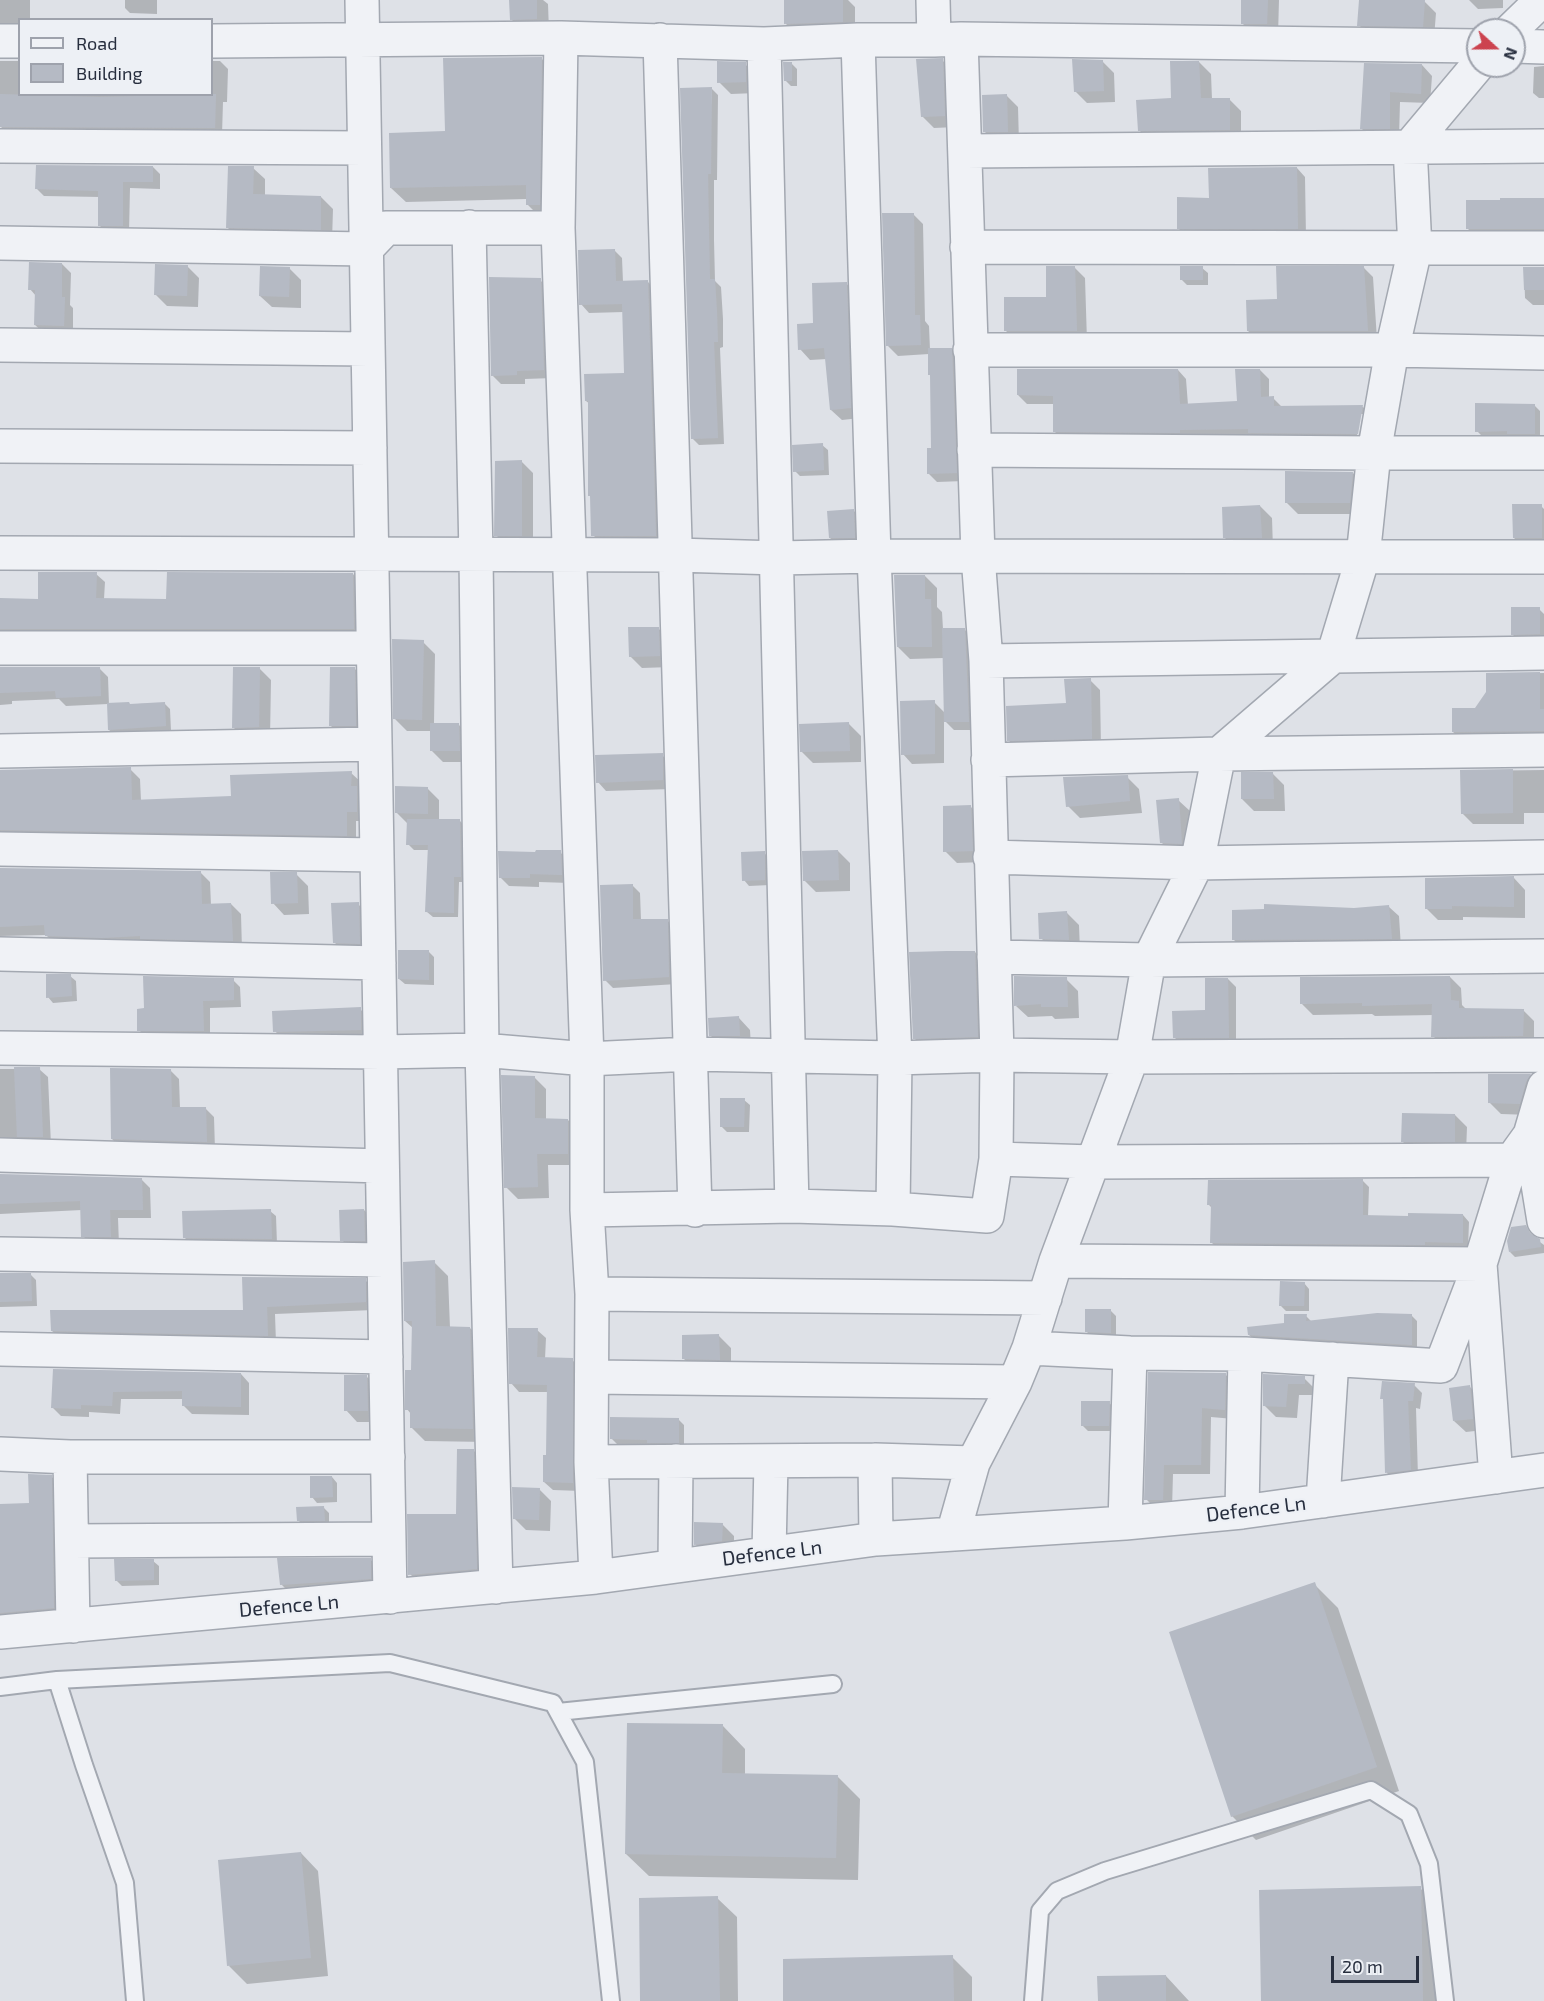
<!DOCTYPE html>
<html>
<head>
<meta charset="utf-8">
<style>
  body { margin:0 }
  #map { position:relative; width:1544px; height:2001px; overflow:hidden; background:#dee1e7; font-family:"Exo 2",sans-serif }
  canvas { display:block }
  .legend { position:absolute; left:18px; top:18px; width:195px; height:78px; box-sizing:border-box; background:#edf0f5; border:2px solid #9ea2ac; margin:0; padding:8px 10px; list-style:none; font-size:18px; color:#272e3e }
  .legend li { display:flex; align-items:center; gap:12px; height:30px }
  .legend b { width:30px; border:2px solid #9ea2ac }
  .north { position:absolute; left:1466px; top:18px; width:60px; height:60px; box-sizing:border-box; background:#edf0f5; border:2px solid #9ea2ac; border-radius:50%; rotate:111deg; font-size:16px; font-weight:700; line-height:24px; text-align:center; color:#272e3e }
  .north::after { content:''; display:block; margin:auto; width:21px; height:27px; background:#cc434f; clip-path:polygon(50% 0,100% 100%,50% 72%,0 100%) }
  .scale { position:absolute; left:1331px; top:1956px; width:88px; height:27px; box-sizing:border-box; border:3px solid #272e3e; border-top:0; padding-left:8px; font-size:18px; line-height:21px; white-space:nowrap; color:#272e3e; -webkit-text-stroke:4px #edf0f5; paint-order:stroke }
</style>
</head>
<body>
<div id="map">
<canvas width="1544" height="2001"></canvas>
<ul class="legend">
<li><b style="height:8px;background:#f0f2f6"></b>Road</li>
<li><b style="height:16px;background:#b5bac4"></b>Building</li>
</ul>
<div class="north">N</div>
<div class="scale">20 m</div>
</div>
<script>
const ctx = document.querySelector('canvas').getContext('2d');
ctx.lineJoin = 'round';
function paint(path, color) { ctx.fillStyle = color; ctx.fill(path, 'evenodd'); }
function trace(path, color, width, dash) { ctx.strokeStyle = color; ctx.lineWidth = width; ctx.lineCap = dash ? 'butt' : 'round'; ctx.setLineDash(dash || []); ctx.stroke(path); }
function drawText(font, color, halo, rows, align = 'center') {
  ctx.font = font + ' "Exo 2",sans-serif'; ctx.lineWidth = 4.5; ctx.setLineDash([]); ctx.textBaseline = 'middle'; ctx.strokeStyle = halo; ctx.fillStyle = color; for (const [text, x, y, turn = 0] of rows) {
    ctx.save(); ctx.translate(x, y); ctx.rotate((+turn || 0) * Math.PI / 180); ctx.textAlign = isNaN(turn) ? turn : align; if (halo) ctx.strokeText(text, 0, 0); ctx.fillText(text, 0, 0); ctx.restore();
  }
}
paint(new Path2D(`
  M0,0H30V20H20V30L0,32Z
  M125,0H157V14L130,13L125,8Z
  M511,0H543L548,4L549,31H523L511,19Z
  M786,0H848L855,7V33L798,36L786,24Z
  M1242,0H1279L1278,36L1254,35L1242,23Z
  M1360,0L1424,1L1436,13L1434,38L1371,37L1359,25Z
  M1469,0H1503V8L1478,9Z
  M541,58L556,73L542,219L527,204V199L406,202L391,188Z
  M942,60L954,72L956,127L934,128L922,116Z
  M0,61H20V94H128L194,97V94H212V61H220L228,69L227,102H223L222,135L8,134L0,126Z
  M1102,61L1114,73L1115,102L1087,103L1075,91Z
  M1199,62L1211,74L1212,99H1229L1241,111V141L1151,142L1139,130L1173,99Z
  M791,63L797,69V86H791L785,80Z
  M745,64L757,76V93L731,94L719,82Z
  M1366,65H1422L1432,76L1430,103L1400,102L1399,138H1371L1361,128Z
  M1544,66V98H1539L1533,93L1534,67Z
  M712,89L718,95L717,180H714V240L715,281L721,287L723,319V347L720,348L724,444L699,445L692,438Z
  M1007,96L1018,107L1019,143H996L984,131Z
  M153,167L160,174V189L130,188L129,233H107L99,225L100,197L44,196L37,189Z
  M253,168L265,179V196L321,197L333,209L332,241L239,239L227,227Z
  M1297,168L1305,177L1306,237L1186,236L1178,228L1211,199Z
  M1544,200V236H1475L1467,228Z
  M913,214L923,224L925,321L929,326L930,350L951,349L959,358L964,481L937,482L929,474L932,449V376L929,354L898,356L888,346Z
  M614,250L622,258L623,282H648L656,290L663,544L601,543L593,535L590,404L586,401L626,375L624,312L589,313L581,304Z
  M62,264L71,273L70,305L73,308V334H45L35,325L36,296L30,289Z
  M187,266L199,278L198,307L167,306L155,294Z
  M1074,267L1085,278L1087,341H1016L1006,331L1048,298Z
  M289,268L301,280V308L272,307L260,296Z
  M1202,268L1208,273V285H1187L1181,279Z
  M1364,268L1373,277L1377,340H1258L1248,331L1278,300Z
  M1524,268H1544V305H1533L1525,298Z
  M540,280L549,289L553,378L525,379V384H501L492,375Z
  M846,283L856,294L860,418L842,420L831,410L827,359L810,360L800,349L814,325Z
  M1178,370L1186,379L1188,405L1238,403L1260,370L1269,379V398H1273L1283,408L1363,407L1371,416L1367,442L1063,440L1054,431V404H1027L1018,395ZM1360,414H1363L1358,442L1356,441Z
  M1535,406L1540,411V439L1482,436L1477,431Z
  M822,445L828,450L829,475L800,476L795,471Z
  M521,461L533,473V547H508L496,535Z
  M1353,473L1364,485L1361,514H1298L1286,502Z
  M1260,506L1272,518L1273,549H1236L1224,537Z
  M1541,506L1544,509V549H1526L1514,538Z
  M853,510L865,522L866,549H842L830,538Z
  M96,574L105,582L104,599L168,600L353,574L361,583L362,637L0,640V600H39Z
  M925,576L937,588V607L942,612L943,629H964L973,638L977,730H954L944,720V763L912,764L903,754L934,702L945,713L944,658L910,659L898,647Z
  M1539,609L1544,614V639L1518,640L1512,634Z
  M658,628L670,640L671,667L642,668L630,656Z
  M423,642L435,654L434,724L459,725L471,737V762H443L431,750L432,731H407L395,719Z
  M0,668H99L108,677L109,705L164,703L170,709L171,731L115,735L109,730L108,704L66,706L59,699L12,701V704L0,705Z
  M259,668L271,680L270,739H245L233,727Z
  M354,668L366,680L367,737H342L330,725Z
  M1544,673V742L1465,743L1453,732L1476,710L1487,693V674Z
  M1090,680L1100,690L1101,748L1019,750L1008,740L1068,705Z
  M849,724L861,736V762L813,763L801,751Z
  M662,755L671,764L672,789L606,791L598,782Z
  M130,769L140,779L141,801L233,797L351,773L361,782L367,821H356V845L0,843V771Z
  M1544,770V813H1524V824H1473L1462,813L1461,771Z
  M1273,774L1284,785L1285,811H1254L1242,799Z
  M1127,777L1139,789L1142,813L1080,818L1068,806Z
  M428,789L439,800V820L460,821L465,826L466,882H459L458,917H433L427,912L429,850H414L408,844V824L396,812Z
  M1178,800L1190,811L1193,855L1173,854L1162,843Z
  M971,807L982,819L984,862L957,863L945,851Z
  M838,851L850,863V891L816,892L804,880Z
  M560,852L569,861L570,883L539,882V887L509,886L500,877Z
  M764,853L770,858V885L749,886L744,880Z
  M0,869L200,872L210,882L211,905L231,904L241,914L242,950L56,945L46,935L0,936Z
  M296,874L308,886L309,914L284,915L273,903Z
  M1514,878L1525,890V918L1463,917V920H1438L1426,908Z
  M632,885L640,893L641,920H667L675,929L677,984L613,988L605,980Z
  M358,904L370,916L371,955L346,954L335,943Z
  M1389,907L1399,916L1401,948L1244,950L1234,940L1354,909Z
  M1067,913L1079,925L1080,951L1053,950L1041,938Z
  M429,952L434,957V985L405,984L399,979Z
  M975,952L983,960L985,1044L922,1046L914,1038Z
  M70,976L76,981L77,1001L53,1003L48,997Z
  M1450,977L1461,988L1462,1005L1466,1009L1523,1010L1534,1021V1047H1444L1433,1036L1434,1015L1375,1016L1372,1014L1313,1015L1302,1004Z
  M1066,979L1078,991L1079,1018L1055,1019L1052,1016L1028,1017L1016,1006Z
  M1228,979L1236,987V1045H1182L1174,1037L1207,1011Z
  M233,980L240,987L241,1007L210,1008V1038L146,1037L139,1030Z
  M360,1009L369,1018L370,1039L284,1041L275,1031Z
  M739,1018L750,1030L751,1047H722L710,1035Z
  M0,1069H39L48,1077L51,1145L0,1147Z
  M170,1070L179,1079L180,1108H205L214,1117L215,1150L121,1148L112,1139Z
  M1530,1075L1542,1087L1531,1115L1501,1114L1489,1102Z
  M535,1078L546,1089V1119L568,1120L579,1132V1165H548L549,1198L518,1199L506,1187Z
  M744,1100L750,1105L749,1132H727L721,1126Z
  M1455,1115L1467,1127L1466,1153H1414L1402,1141Z
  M0,1175L141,1179L150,1188L151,1218H118L119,1245H92L83,1236L82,1210L0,1214Z
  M1363,1181L1369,1187L1368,1217L1463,1215L1469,1222L1468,1248L1218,1249L1212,1243V1208L1209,1205Z
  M364,1210L376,1222V1252H353L342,1240Z
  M270,1211L276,1216L277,1244L190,1243L184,1237Z
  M1525,1226L1533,1237L1544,1245V1253L1515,1257L1510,1252Z
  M434,1262L448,1276L450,1328H470L484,1342L487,1442L425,1441L411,1427V1414L407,1409L412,1371L413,1328L405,1321Z
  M0,1274L31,1275L36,1280L37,1306L0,1307Z
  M365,1280L373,1288L374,1310L275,1314L276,1343L61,1339L52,1331L244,1312Z
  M1304,1283L1309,1289V1311H1286L1281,1306Z
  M1111,1311L1116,1316V1338L1092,1337L1086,1331Z
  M1306,1316L1312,1322L1412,1316L1417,1321V1350L1255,1340L1249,1335L1286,1325Z
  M537,1330L546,1338L545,1359L572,1360L581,1368V1491L553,1490L544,1482L548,1456L549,1392H519L511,1383Z
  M719,1336L731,1348V1371H696L684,1359Z
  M54,1370L241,1374L249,1383V1415L192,1414L183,1405V1399H121L120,1414L89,1412V1417L61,1416L53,1408Z
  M1150,1373L1225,1374L1235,1384L1234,1419L1211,1417L1210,1474H1173L1172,1509H1156L1146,1499Z
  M1265,1376L1304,1378L1316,1390V1395H1299L1297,1418L1276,1417L1264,1405Z
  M367,1377L379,1389V1422H357L346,1410Z
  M1414,1385L1422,1393L1420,1409L1416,1408L1418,1477L1394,1480L1387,1473L1385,1401L1382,1398Z
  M1470,1387L1482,1399L1484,1430L1466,1432L1454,1421Z
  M1109,1403L1115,1408L1114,1431H1088L1082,1425Z
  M679,1420L684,1425V1448L617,1444L611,1438Z
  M473,1450L483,1460L486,1578L420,1584L410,1574L458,1516Z
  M51,1476L58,1484L60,1615L0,1623V1505L30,1504Z
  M332,1477L337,1483V1502L317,1503L312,1497Z
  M539,1489L551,1501L550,1531L526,1530L514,1518Z
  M324,1508L329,1513V1526H304L298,1520Z
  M722,1524L734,1536V1552L707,1556L695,1544Z
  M370,1559L379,1569L380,1588L291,1594L281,1584Z
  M153,1561L159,1566V1585L122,1586L116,1580Z
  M1314,1584L1338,1608L1399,1791L1256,1840L1232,1816Z
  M723,1726L745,1749V1775L837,1776L860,1799L858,1880L649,1876L626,1854Z
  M301,1853L318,1871L328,1976L247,1984L229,1966Z
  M1420,1888L1444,1912L1445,2001H1262Z
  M717,1898L737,1917L738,2001H642Z
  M952,1957L972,1977V2001H785Z
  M1166,1976L1189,2001H1099Z`), '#0003');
paint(new Path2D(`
  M509,0H537V19L510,20Z
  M784,0H843V22L784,24Z
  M1241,0H1268L1267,24H1241Z
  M1359,0H1425L1423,27L1357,26Z
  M542,57L540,205H526V185L390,188L389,133L445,131L443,58Z
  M943,58L945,116L921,117L916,59Z
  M1072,59L1103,60L1104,91L1074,92Z
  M717,61L746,62V82L717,83Z
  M1170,61H1199L1201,98H1230V130L1138,131L1136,100L1171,98Z
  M783,62H792V81H784Z
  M1364,63L1422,64L1421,94L1390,92V129H1360Z
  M712,87L711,174H708L709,232L710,279H715L717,312L718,342H714L718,438L691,439L680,88Z
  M0,94L99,97L216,94L215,128L0,127Z
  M1007,94L1008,132H983L982,95Z
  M36,165L153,166V182H123V226H98V191L35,189Z
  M228,166H254L253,194L321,196V230L226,228Z
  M1297,167L1298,229H1177V197L1209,198L1208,168Z
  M1500,198H1544V229H1466V200H1500Z
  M882,213H914L915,315H920L921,345L886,346Z
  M615,249L616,281L648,280L656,536H591L590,496H588V401H585L584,374L624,373L622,304L579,305L578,250Z
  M29,262L62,263V297H65L64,326L34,325L35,290H28Z
  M155,264L188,265L187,296L154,295Z
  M260,266L290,267L289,297L259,296Z
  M1046,266H1075L1077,331H1004V297H1046Z
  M1180,266H1203V280H1180Z
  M1276,266H1364L1368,331H1247L1246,300L1277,299Z
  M1523,267H1544V290H1524Z
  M489,277L541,278L544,370L517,371V375L491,376Z
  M847,282L851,408L830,410L824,348L798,350L797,324L813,323L812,283Z
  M928,348H952L957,473L927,474V448H931L930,375H928Z
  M1017,369H1178L1180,404L1237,401L1235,369H1260L1261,397L1274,396V406L1363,405L1358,434L1248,433V429L1180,430V433L1053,432V396L1017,395Z
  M1475,403L1535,404V434H1507V431L1475,432Z
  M823,443L824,470L793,472L792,445Z
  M522,460V536H494L495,461Z
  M1285,471L1353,472L1350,503H1285Z
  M1512,504H1542V538H1513Z
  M1260,505L1262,538H1223L1222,507Z
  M854,509L855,538H829L827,511Z
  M38,572H97L96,598L166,599L167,572L353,573L354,629H0V598L38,599Z
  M894,575H925V599H931L932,647H897Z
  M1511,607H1540V634L1511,635Z
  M628,627H659L660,656L629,657Z
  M942,628H965L969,722H944Z
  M392,639L424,640L422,720L393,719Z
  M0,667H100L101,696L56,698L55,691L0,693Z
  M233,667H260L259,727L232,728Z
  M330,667H355L356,726H329Z
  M1540,672V709H1544V731L1452,732V708H1475L1486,692V673Z
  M1091,678L1092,739L1007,741L1006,706L1066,703L1064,679Z
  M935,700V754L901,755L900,701Z
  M129,702L130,704L165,702L166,726L108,730L107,703Z
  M849,722L850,751L800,752L799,724Z
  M430,723H459L460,751H430Z
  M663,753V780L596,783L595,755Z
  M131,767L132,800L231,796L230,775L352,771L351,786H357V812H347V836L0,830V770Z
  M1513,769V813L1461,814L1460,770Z
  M1241,772H1273L1274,799H1241Z
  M1128,775L1130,801L1066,807L1063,777Z
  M395,786L428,787V814L395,813Z
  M1179,798L1182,844L1160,843L1156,800Z
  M971,805L973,851L943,852V806Z
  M407,819H460L461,877H454V913L425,912L428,845H406Z
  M536,850H561L562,875L530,874V878H499L498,851L535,852Z
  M838,850L839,880L803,881L802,851Z
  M765,851V880L742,881L741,852Z
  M0,868L201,871L202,904L231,903L233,941L140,939V936L102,938L45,936L44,925L0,927Z
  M270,872H297L298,903L271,904Z
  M1514,876V907L1452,906V909H1425V878Z
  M633,884V919H668L669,977L603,981L600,885Z
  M359,902L360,944L333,943L331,903Z
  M1264,904L1354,908L1389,905L1392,939L1232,940V910L1264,909Z
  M1067,911L1069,940L1039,939L1038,913Z
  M398,950H429V980L398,979Z
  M947,951H975L978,1037L913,1039L909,952Z
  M46,974H71L72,996L46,998Z
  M143,976L234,978V1000L203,1001L204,1031H137V1009L144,1008Z
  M1014,976L1067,977L1068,1007H1041V1004L1014,1006Z
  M1450,976L1451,1000L1459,1001V1008L1524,1009L1523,1036L1431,1037L1432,1004L1362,1006V1003L1300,1004V977Z
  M1205,978H1228L1229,1038H1173L1172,1011L1205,1010Z
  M361,1007V1030L273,1032L272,1011Z
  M739,1016L740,1036H709L708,1018Z
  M14,1067H40L43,1137H17Z
  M110,1068L171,1069L172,1107H206L207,1142L111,1139Z
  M1488,1074H1531L1526,1082L1520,1104L1488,1103Z
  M501,1075L535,1076V1118L568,1119V1154H537L538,1187L504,1188Z
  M720,1098H745L744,1127H720Z
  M1402,1113L1455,1114V1142H1401Z
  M0,1174L142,1178L143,1210H110L111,1237H81L80,1201L0,1204Z
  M1363,1179V1215L1408,1216V1213L1463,1214V1243L1425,1242V1245L1210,1243L1211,1205H1207L1208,1180Z
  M271,1209L272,1239L183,1238L182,1211Z
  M364,1209L365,1241H340L339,1210Z
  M1526,1225L1530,1233L1540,1239L1541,1247L1509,1252L1507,1241L1511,1227Z
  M435,1260L436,1326L470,1327L473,1429L410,1428V1410H405V1370H411L412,1321H404L403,1262Z
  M0,1273H31L32,1301L0,1302Z
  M242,1277L366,1278V1302L267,1307L268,1336L51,1331L50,1310H243Z
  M1280,1281L1305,1282L1304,1306H1279Z
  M1085,1309H1111V1333L1085,1332Z
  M1377,1313L1412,1314V1345L1248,1335L1247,1327L1284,1323V1314H1307L1306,1321Z
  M508,1328H538L537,1357L573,1358V1483L543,1482V1455H546L547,1385L509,1384Z
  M719,1334L720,1360L682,1359V1335Z
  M53,1369L241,1373V1407L182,1406V1391L113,1392L112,1406L81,1405V1409L51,1408Z
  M1148,1372L1226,1373L1225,1410L1202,1408L1201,1465H1164L1163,1500H1144Z
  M1263,1374L1305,1376V1384H1288L1286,1407L1263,1406Z
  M344,1375H367L368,1411H344Z
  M1382,1381L1415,1383L1413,1401H1408L1411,1470L1385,1473L1383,1399H1380Z
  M1470,1385L1473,1419L1453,1421L1449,1388Z
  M1081,1401H1110L1109,1426H1081Z
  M610,1417L679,1418V1443H647V1440L610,1439Z
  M457,1449H474L477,1569L408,1575L407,1514H456Z
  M28,1474L52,1475L54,1608L0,1613V1504L29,1503Z
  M310,1476H332L333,1497L310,1498Z
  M512,1487L540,1488L539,1520L513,1519Z
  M324,1506L325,1521H297L296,1507Z
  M694,1522L723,1523L722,1541L694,1545Z
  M277,1558H371V1579L280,1585Z
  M114,1559H154V1580L115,1581Z
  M1315,1582L1377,1767L1231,1817L1169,1632Z
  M627,1723L723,1724L722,1773L838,1775L836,1858L625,1854Z
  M301,1852L311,1958L227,1966L218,1860Z
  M1421,1886L1423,2001H1261L1259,1890Z
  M718,1896L720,2001H640L639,1898Z
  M953,1955L954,2001H783V1959Z
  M1166,1975V2001H1098L1097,1976Z`), '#b5bac4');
const lane = new Path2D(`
  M57,1680L84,1765L125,1883L135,2001
  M0,1687L57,1680L390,1663L553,1703L585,1762L611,2001
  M558,1712L833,1684
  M1033,2001L1040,1911L1057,1891L1105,1871L1371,1790L1409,1814L1429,1864L1445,2001`);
const street = new Path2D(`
  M362,0L390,1597
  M1511,30L1542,0
  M561,38L558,228L587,1059V1210L592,1294L591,1462L596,1577
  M961,39L1478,46
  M660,40L695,1210
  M858,40L874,556L895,1058L893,1209
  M0,41H20
  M212,41L561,38L764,44L858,40H934
  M764,44L792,1206
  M1514,46L1544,47
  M0,146L364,148
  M966,151L1544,146
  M469,227L476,555L482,1050L496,1587
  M0,243L366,249L386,228H558
  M967,247L1544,248
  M0,345L368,349
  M970,350H1392L1544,353
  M0,446L370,448
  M974,450L1374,453H1544
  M0,553L676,555L778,558L874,556L1544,557
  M0,648H373
  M986,661L1544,653
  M0,751L375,744
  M988,760L1219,754L1544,750
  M0,849L377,855
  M990,857L1197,863L1544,857
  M0,954L379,963
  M994,957L1149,960L1544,956
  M0,1048L381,1052L482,1050L587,1059L691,1054L895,1058L997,1055L986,661L978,556L961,39L934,40L933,0
  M1530,1135L1544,1221
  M0,1155L382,1166
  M996,1159L1093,1162L1512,1160
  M587,1210L792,1206L893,1209L987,1216L996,1159L997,1055L1132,1057L1544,1055
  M0,1254L384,1260
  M1056,1261L1480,1264L1496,1477
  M592,1294L1045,1298
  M1029,1348L1130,1353L1245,1354L1441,1366L1480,1264L1512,1160L1530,1135L1544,1087
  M0,1349L386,1357
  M592,1377L1015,1382
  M0,1454L70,1457H388
  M70,1457L73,1626
  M875,1460L876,1539
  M591,1462L875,1460L973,1463
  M1323,1501L1332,1359
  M1242,1512L1245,1354
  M1125,1523L1130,1353
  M953,1534L973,1463L1015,1382L1029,1348L1056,1261L1132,1057L1149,960L1197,863L1219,754L1333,656L1363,557L1374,453L1392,350L1415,249L1410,146L1478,65
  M72,1541L389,1539
  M769,1553L771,1462
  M675,1565L676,1461
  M0,1632L596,1577L876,1539L1125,1523L1242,1512L1544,1470`);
trace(lane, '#a3a8b1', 20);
trace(street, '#a3a8b1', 36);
trace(lane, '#f0f2f6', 16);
trace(street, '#f0f2f6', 33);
drawText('20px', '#272e3e', '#edf0f5', [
  ["Defence Ln",1256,1509,-7],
  ["Defence Ln",772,1553,-7],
  ["Defence Ln",289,1606,-5]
]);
</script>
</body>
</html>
